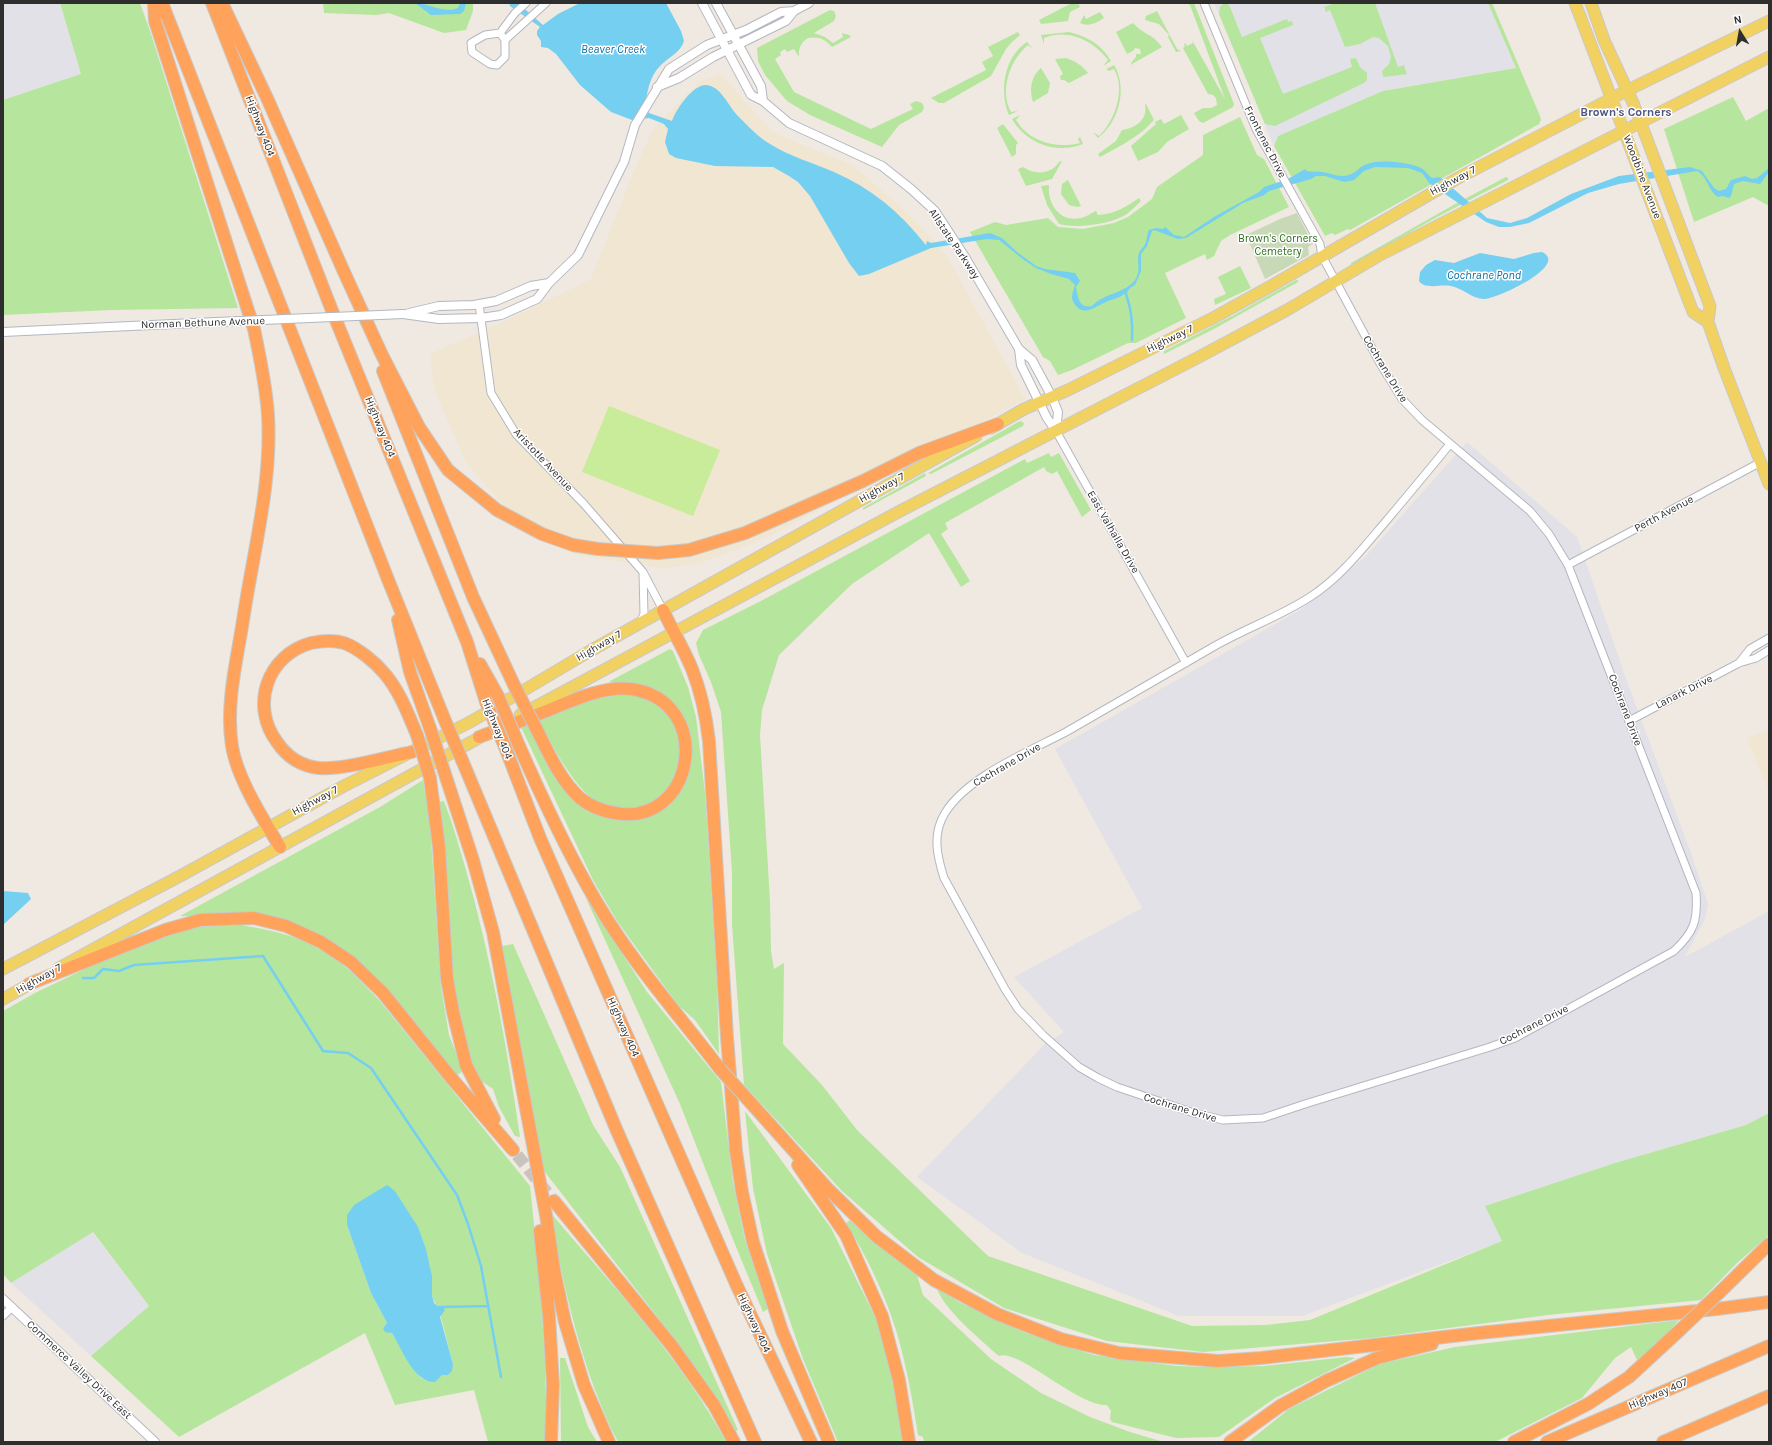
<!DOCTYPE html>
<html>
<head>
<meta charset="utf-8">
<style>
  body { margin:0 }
  #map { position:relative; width:1772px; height:1445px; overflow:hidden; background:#efe9e1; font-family:Karla,sans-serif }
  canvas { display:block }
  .frame { position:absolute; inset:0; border:4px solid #2e2e2e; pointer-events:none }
  .north { position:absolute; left:1720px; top:12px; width:40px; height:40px; -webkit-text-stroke:3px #fff; paint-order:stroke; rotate:349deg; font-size:11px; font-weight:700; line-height:16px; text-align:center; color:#2e2e2e }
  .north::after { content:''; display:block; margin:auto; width:14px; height:18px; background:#2e2e2e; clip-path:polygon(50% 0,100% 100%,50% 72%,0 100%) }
</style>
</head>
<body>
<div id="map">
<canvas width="1772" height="1445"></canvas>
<div class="frame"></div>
<div class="north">N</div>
</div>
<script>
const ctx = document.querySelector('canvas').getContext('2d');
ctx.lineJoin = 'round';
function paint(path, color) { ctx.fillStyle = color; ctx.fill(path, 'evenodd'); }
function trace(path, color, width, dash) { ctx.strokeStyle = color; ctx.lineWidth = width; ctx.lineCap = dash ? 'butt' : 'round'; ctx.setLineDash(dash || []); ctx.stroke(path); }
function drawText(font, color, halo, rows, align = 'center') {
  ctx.font = font + ' Karla,sans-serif'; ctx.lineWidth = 3; ctx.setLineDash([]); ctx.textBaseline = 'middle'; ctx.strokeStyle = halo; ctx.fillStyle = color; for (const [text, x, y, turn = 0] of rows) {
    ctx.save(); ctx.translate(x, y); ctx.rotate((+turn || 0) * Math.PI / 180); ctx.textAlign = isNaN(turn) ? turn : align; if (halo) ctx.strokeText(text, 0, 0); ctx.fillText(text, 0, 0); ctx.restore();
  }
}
paint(new Path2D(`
  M3,3H60L81,74L3,100Z
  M1214,3H1488L1516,68L1383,91L1278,136L1274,146Z
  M1467,442L1577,537L1629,687L1692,856L1708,904L1705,919L1685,957L1769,911V1113L1746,1125L1615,1163L1485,1206L1503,1241L1302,1316H1179L1022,1253L917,1177L1045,1044L1064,1032L1014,977L1142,908L1055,749L1300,610L1366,556Z
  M92,1232L149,1306L91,1356L11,1283Z`), '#e3e1e8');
paint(new Path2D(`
  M721,74L772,132L854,166L910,215L947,256L1025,399L774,534L737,550L697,564L663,568L576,555L523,528L466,462L434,389L430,354L512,318L591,279L638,161L654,128L700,81Z
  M1769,729V791L1747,738Z`), '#f0e6d1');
paint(new Path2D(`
  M60,3H140L150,31L238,308L111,310L3,315V100L81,74Z
  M323,3H473V11L466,30L444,33L389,13L376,15L324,13Z
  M1072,3H1078L1080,7L1070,12L1068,21L1041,24L1039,20Z
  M1185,3H1194L1234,104L1233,107L1203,123L1199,121L1194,113L1203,108H1211L1217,105L1216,98L1213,95L1208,94L1183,48L1185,46L1184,44L1185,43L1187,46L1193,43L1192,40L1225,99L1190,5Z
  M1224,3L1228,4L1230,7L1242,37L1287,19L1288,22L1292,21L1293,25L1260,38L1283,94L1352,67L1350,59L1356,58L1360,67L1367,73V80L1364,83L1275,126L1265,124L1219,14L1220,7Z
  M1335,3H1375L1398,67L1404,65L1407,74L1385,77L1383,76L1382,71L1389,64L1391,57L1388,46L1379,38L1373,37L1360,44L1345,47L1330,10L1326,12L1324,7Z
  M1488,3H1492L1540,116L1541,120L1539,124L1350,230L1348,229L1335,235L1332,233L1325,236L1274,146L1278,136L1383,91L1516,68Z
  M830,10L834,11L836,16L834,21L814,33L825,37L833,43L843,37L842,33L849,35L851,37L832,47C825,39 819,36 808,38C801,42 798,49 799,57L794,49L787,52L785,49L780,52L781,55L775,59L794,92L871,129L913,109L910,104L916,101L922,103L924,107L922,112L899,125L882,147L810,115L787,101L765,75L758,61L757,48Z
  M1157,11L1177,49L1181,51L1176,52L1168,37L1169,35L1159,24L1145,20L1146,16Z
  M1100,12L1104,18C1096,23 1089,27 1080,23L1084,15L1086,19Z
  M1133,23C1144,35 1153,34 1162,47L1132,64L1134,69L1131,63L1136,57V54H1141L1140,49L1135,48L1133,51L1127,54L1116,32Z
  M1018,32L1020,35L1012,42L1006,49L991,76L944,103H939L931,98L986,70L982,62L993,56L988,47Z
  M1069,32C1088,37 1101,44 1111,61L1103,66L1108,60C1094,41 1068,28 1044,38V44L1041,35Z
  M1027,42L1033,49L1028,45C1010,60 999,90 1011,112L1018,111L1009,115C999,91 1004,57 1027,42Z
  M1066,58C1075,61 1082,65 1088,73L1069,83L1064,80H1061L1060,76L1063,74L1055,59Z
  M1114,65C1128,88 1119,122 1098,138L1093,132L1099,136C1115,121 1126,89 1114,69L1109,71L1106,69Z
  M1041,68L1050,83L1048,93L1033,102C1029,90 1031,76 1041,68Z
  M1733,97L1746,121L1769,108V206L1753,197L1694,222L1664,129Z
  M1145,104H1146L1154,120C1139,137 1120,146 1100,157L1098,154L1116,141L1122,130C1136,128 1148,120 1145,104Z
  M1020,115L1016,120C1029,142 1057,149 1080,143L1078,139L1080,137L1083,144C1056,155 1026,143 1012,119Z
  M1181,115L1189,129L1167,142L1158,152L1138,161L1131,146L1156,124L1155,122L1161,119L1164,124Z
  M1240,117L1257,155L1264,159L1289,207L1230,235L1221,241L1214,256L1207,260L1205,254L1165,273L1186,318L1136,343H1128L1072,370L1058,375L1050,361L1043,357L970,232L995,222L1006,225L1048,218L1058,227L1083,229L1114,223L1128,217L1152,199L1157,187L1203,155V135Z
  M1003,124L1018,143L1016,145V154L1012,157L997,128Z
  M1062,161L1052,179L1026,186L1018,169L1023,167C1034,175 1051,175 1059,162Z
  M1506,177L1508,178V180L1439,216L1351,265V263L1457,203Z
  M1068,180L1081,206L1077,207L1069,205L1061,194L1062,184Z
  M1049,185C1047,204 1060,223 1081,218C1086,217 1091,213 1096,211L1098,215C1115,214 1126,207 1139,198L1141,201C1137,205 1132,210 1127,214C1112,224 1078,229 1059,224L1047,205L1041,186Z
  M1240,266L1251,288L1215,305L1214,299L1226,294L1218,277Z
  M1296,280H1298V282L1214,329L1164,354V351L1234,315Z
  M1020,421L1024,423L1023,426L931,474L928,473Z
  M1049,453L1051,457L1059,453L1091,510L1082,517L1057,471L1052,474L1046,471L1044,467L945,523L948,529L941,534L970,581L961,587L929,533L852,584L779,655L762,710L760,735L770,901L771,951L774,969L784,963L783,1044L822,1085L857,1130L988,1256L1192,1326L1266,1325L1310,1320L1502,1241L1485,1206L1615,1163L1746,1125L1769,1113V1235L1736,1264L1701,1300L1548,1315L1372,1338L1203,1352L1107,1341L1004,1308L918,1257L842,1191L744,1085L732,925V872L721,712L711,682L699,655L696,643L703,630L759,602L1025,459L1027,463Z
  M925,473L926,476L863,510V508Z
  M670,649L673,651L688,687L696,717L705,793L717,980L719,1054L695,1020L678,1005L617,921L593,880L520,725L527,721L590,811L614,820L634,818L681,787L687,775L691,760V744L689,730L683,719L660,694L642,686H611L610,681Z
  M629,694C640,697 651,700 660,707C670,714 675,724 678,735C690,777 653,821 609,806C605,805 599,804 595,801C572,784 551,744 538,718C568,705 597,697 629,694Z
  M423,780L430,823L441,987L449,1035L463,1071L456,1076L395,1001L361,963L324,936L276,918L180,916L380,807Z
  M444,801C453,824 459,847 466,870C491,958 507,1047 520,1137L515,1136L499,1107L493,1089L477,1078L463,1040L452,987L439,802Z
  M585,896L647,992L721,1082L733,1182L745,1240L768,1309L763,1312L732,1237L680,1104Z
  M240,925C272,930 304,937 332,956C349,968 364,985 379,1000L530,1186L540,1284L545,1360L547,1442H488L474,1390L395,1405L365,1333L179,1437L91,1356L149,1306L93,1232L11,1283L3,1274V1011L35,993L85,969L172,934L200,927ZM395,1191C406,1211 421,1228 426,1251C428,1258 430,1267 431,1275C433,1286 429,1298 438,1306L453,1364L448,1375H442L429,1381L421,1378L412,1367L392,1333L383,1328L387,1323L371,1293L347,1225V1215Z
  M513,944L593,1125L620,1167L738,1430L733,1432L726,1415L677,1342L541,1167L502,946Z
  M745,1111L831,1228L878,1323L896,1387L904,1442H838L803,1359L767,1254L753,1188Z
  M549,1211C610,1283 682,1359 726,1442H618C581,1370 565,1290 549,1211Z
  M850,1220L867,1236L917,1275L923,1295L991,1359L1041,1393L1090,1417L1130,1432L1164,1442H924L923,1437L918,1435C914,1410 910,1385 904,1360C894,1313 871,1263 846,1223Z
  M937,1288L959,1302L1026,1333L1094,1355L1177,1366L1206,1367L1264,1366L1347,1357L1355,1358L1275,1398L1219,1437L1176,1438L1112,1422L1110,1419L1111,1411L1107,1405C1079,1407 1018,1348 999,1356C983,1342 942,1308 937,1288Z
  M1679,1320L1662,1339L1637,1360L1631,1347L1615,1358L1582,1398L1495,1442H1248L1289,1409L1380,1364L1455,1347Z
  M560,1358H565L588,1427L597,1442H561Z`), '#b6e59e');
paint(new Path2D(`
  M1297,213L1313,244L1308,247L1309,255L1265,279L1246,235L1280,219Z`), '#c8d9b8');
paint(new Path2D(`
  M609,406L720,450L693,516L582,472Z`), '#c9ec9a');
paint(new Path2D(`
  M415,3C429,3 444,14 458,8L460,3H466L464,11L460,14L431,15Z
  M509,3H518L543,25L558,14L580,3H666L681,31L684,41C680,53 669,57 661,65C649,76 647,93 645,108L649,113L672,121C676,110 692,85 706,85C721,86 728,106 738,116C747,125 758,137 770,144C789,156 813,163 834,172C871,188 900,212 925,244L926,245L927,241L931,243L990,233L1002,238L1017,252L1036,266L1045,269L1075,273L1080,281L1076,287C1078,297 1079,309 1092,306C1104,293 1124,294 1135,280C1142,270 1136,261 1139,253C1141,249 1145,246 1146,242C1147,238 1147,234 1149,230L1156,228L1163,229L1165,227L1174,235L1184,237L1214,217L1259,192L1264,187L1288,179L1305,169L1307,171C1312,172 1317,171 1322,172C1331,173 1339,178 1349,175C1356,173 1360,166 1367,164C1379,159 1409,162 1421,168C1425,170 1428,175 1432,178L1440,177L1487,218L1510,223L1527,218L1571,194L1619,176L1690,167L1702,171L1714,188L1719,191L1726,189L1731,180L1745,176L1752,179L1757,178L1769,168V172L1760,184L1743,181L1734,184L1731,196L1729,198L1723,196L1718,197C1708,191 1708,177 1697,171L1619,184L1588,193L1529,223L1510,227H1499L1486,222L1429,183L1422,173L1408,168L1375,167L1364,171L1354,180L1344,182L1325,176H1316L1311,179L1269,191L1264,195L1243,203L1186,238L1178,239L1154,230L1152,231L1147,246L1141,254V271L1135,285L1130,288L1126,294H1124C1118,299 1111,299 1104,303C1095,307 1084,316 1076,306C1074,303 1072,301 1072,297C1072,293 1074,289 1075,285L1069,279L1051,274L1036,268L1024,260L999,240L987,239L931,248L869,274L859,276L849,263L810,196L798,182L789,176L773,167L715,166L676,158L669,154L665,142L668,129L664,124L649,118L632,120L611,112L580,85L556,54L548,48L541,47V41L537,35V31L540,27L510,6Z
  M1542,252C1570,265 1497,299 1484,299C1472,299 1463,288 1451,286C1441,284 1425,290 1419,281L1420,272L1426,265L1435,260L1454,263L1480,253L1514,259L1534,253Z
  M3,891L28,893L31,899L3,925Z
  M387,1185L395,1191L418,1227L426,1249L432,1276V1295L434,1303L438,1306H442L445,1310L440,1317L453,1364L452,1371L448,1375H442L435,1382C414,1383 402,1349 392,1333L385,1332L383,1328L387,1323L371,1293L347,1225V1215L354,1205Z`), '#75cff0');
trace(new Path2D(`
  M1126,294C1131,308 1133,325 1132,340
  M83,978H94L103,969L119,971L134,965L263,956L323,1051L348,1053L371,1068L457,1195L468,1224L481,1266L501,1377
  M441,1307L488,1306`), '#75cff0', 2.5);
trace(new Path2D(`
  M517,1155L554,1201`), '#c8c4bd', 12, [12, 6]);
const minor = new Path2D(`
  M1204,3L1256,129L1320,244L1322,256L1381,365L1402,399L1422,420L1530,511L1549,534L1568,565L1696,893C1698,921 1694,932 1674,951L1515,1038L1490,1047L1305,1104L1263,1118L1223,1120L1194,1113L1117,1087L1098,1078L1079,1067L1043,1035L1018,1009L1005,989L944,878C937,856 932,834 945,813C967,777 1028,752 1066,732C1115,704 1164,675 1213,647C1244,629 1279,617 1310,597C1341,577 1363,548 1387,520C1408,495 1429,470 1450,444
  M500,33L505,40V57L497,65L490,64L472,52L471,43L485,35L500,33L515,13L526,3
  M505,40L546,3
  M479,304L491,393L516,434L584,504L643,572L663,610
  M1056,431L1186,663
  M1568,565L1761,462
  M640,623L644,614L643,574
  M1739,663L1750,649L1769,638
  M1629,721L1739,663L1756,658L1769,650
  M3,1316L12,1307`);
const tertiary = new Path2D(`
  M702,3L751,95L763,101L789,123L882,166L911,189L935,211L965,257L1019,349L1032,360L1052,397L1058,412L1056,431
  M716,3L761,86L763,101
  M657,87L679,78L713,57L786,21L794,11
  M409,313L439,306L474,305L496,301L531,286L549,283
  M403,314L439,319L481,318L501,315L537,299L549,283L578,255L624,162L635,125L669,69L707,45L746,30L781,12L794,11L809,3
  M3,332L216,322
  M1019,349L1021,365L1047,418L1056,431
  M3,1299L155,1442`);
const primary = new Path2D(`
  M1575,3L1693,312L1708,322
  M1591,3L1604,40L1634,105L1710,306L1708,322L1724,368L1769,484
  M991,428L1024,409L1068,390L1213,318L1271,286L1458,178L1628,90L1769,21
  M520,715L902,510L1197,358L1287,310L1380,255L1769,57
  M59,968L486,734
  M3,969L182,875L344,786L472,721L590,651L976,436
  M3,999L37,980`);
const motorway = new Path2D(`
  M154,3L155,21L254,329C260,357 266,386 268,415C272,482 254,549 244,614C238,656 225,703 232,746C237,778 263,819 280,847
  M162,3L389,582L446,723
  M212,3L331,308L467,642L486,702
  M222,3L267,98L344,272L382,355L419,427L448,470L497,510L542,534L573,545L598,549
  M383,371L473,597L514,685
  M658,553L689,550L745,533L863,481L919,453L998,424
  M663,610C672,630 684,649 692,669C702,694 706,715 709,741L727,1037L736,1151L742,1192L753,1242L782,1331L829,1442
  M398,620L410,672L431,731
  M480,664L498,696
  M479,737C501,729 523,720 544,712C569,702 604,685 631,689C716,701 695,828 615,813C602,811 591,807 580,798C561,781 549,754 538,732
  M517,741C541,796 566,850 596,901C631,961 678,1014 720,1069
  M505,747L540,838L737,1286L811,1442
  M412,752C386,757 344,770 319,768C301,766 287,757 277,742C250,706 267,655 311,643C321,641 334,640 344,643C358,648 375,662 385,674C400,692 408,714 417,735
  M462,760L617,1131L755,1442
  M444,771L473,860L493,932L546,1215L554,1270L565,1322L584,1385L609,1442
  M430,778L439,847L447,979L453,1012L466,1065L494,1119
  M29,984L165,930L200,920L254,918L286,926L321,942L351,962L383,993L453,1080L513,1150
  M750,1102L827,1188L876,1236L934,1280L997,1314L1061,1339L1119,1353L1218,1361L1261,1358L1479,1333L1717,1309L1769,1302
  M798,1165L846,1235L882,1316L899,1380L909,1442
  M554,1201L672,1346L714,1405L734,1442
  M540,1231L549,1316L553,1385L551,1442
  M1719,1293L1769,1244
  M1230,1442L1280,1406L1326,1381L1377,1358L1432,1344
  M1514,1442L1588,1404L1629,1377L1680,1330
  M1547,1442L1769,1346
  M1663,1442L1769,1396`);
trace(minor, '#b4b7c1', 9);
trace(tertiary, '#b4b7c1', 10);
trace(primary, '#c9c9c9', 13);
trace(motorway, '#c9c9c9', 14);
trace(minor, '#fff', 7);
trace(tertiary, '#fff', 8);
trace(primary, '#f2d163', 11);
trace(motorway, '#ffa35c', 12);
const tertiaryBridge = new Path2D(`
  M216,322L403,314`);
const motorwayBridge = new Path2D(`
  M598,549L658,553
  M514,685L538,732
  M498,696L517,741
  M486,702L505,747
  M446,723L462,760
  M431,731L444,771
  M417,735L430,778
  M720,1069L750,1102
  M1680,1330L1719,1293`);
trace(tertiaryBridge, '#b4b7c1', 10, []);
trace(motorwayBridge, '#c9c9c9', 14, []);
trace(tertiaryBridge, '#fff', 8);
trace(motorwayBridge, '#ffa35c', 12);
drawText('11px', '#2e2e2e', '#fff', [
  ["Highway 404",260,126,69],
  ["Frontenac Drive",1265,142,63],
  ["Woodbine Avenue",1642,177,69],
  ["Highway 7",1453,181,-28],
  ["Allstate Parkway",954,244,56],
  ["Norman Bethune Avenue",203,323,-2],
  ["Highway 7",1170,339,-26],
  ["Cochrane Drive",1385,369,59],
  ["Highway 404",380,427,68],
  ["Aristotle Avenue",543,460,47],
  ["Highway 7",882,488,-29],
  ["Perth Avenue",1664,514,-28],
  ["East Valhalla Drive",1113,532,60],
  ["Highway 7",599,646,-30],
  ["Lanark Drive",1684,692,-27],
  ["Cochrane Drive",1625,710,69],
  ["Highway 404",497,729,68],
  ["Cochrane Drive",1007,765,-30],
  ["Highway 7",315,801,-28],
  ["Highway 7",39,979,-29],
  ["Cochrane Drive",1534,1025,-27],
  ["Highway 404",623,1027,66],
  ["Cochrane Drive",1180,1108,17],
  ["Highway 404",754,1323,65],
  ["Commerce Valley Drive East",79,1370,43],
  ["Highway 407",1658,1394,-23]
]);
drawText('11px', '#2c6e1b', '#fff', [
  ["Brown's Corners",1278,239],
  ["Cemetery",1278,252]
]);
drawText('italic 12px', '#0d6fa3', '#fff', [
  ["Beaver Creek",613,50],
  ["Cochrane Pond",1484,276]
]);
drawText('bold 12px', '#4d5680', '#fff', [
  ["Brown's Corners",1626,113]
]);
</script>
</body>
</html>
